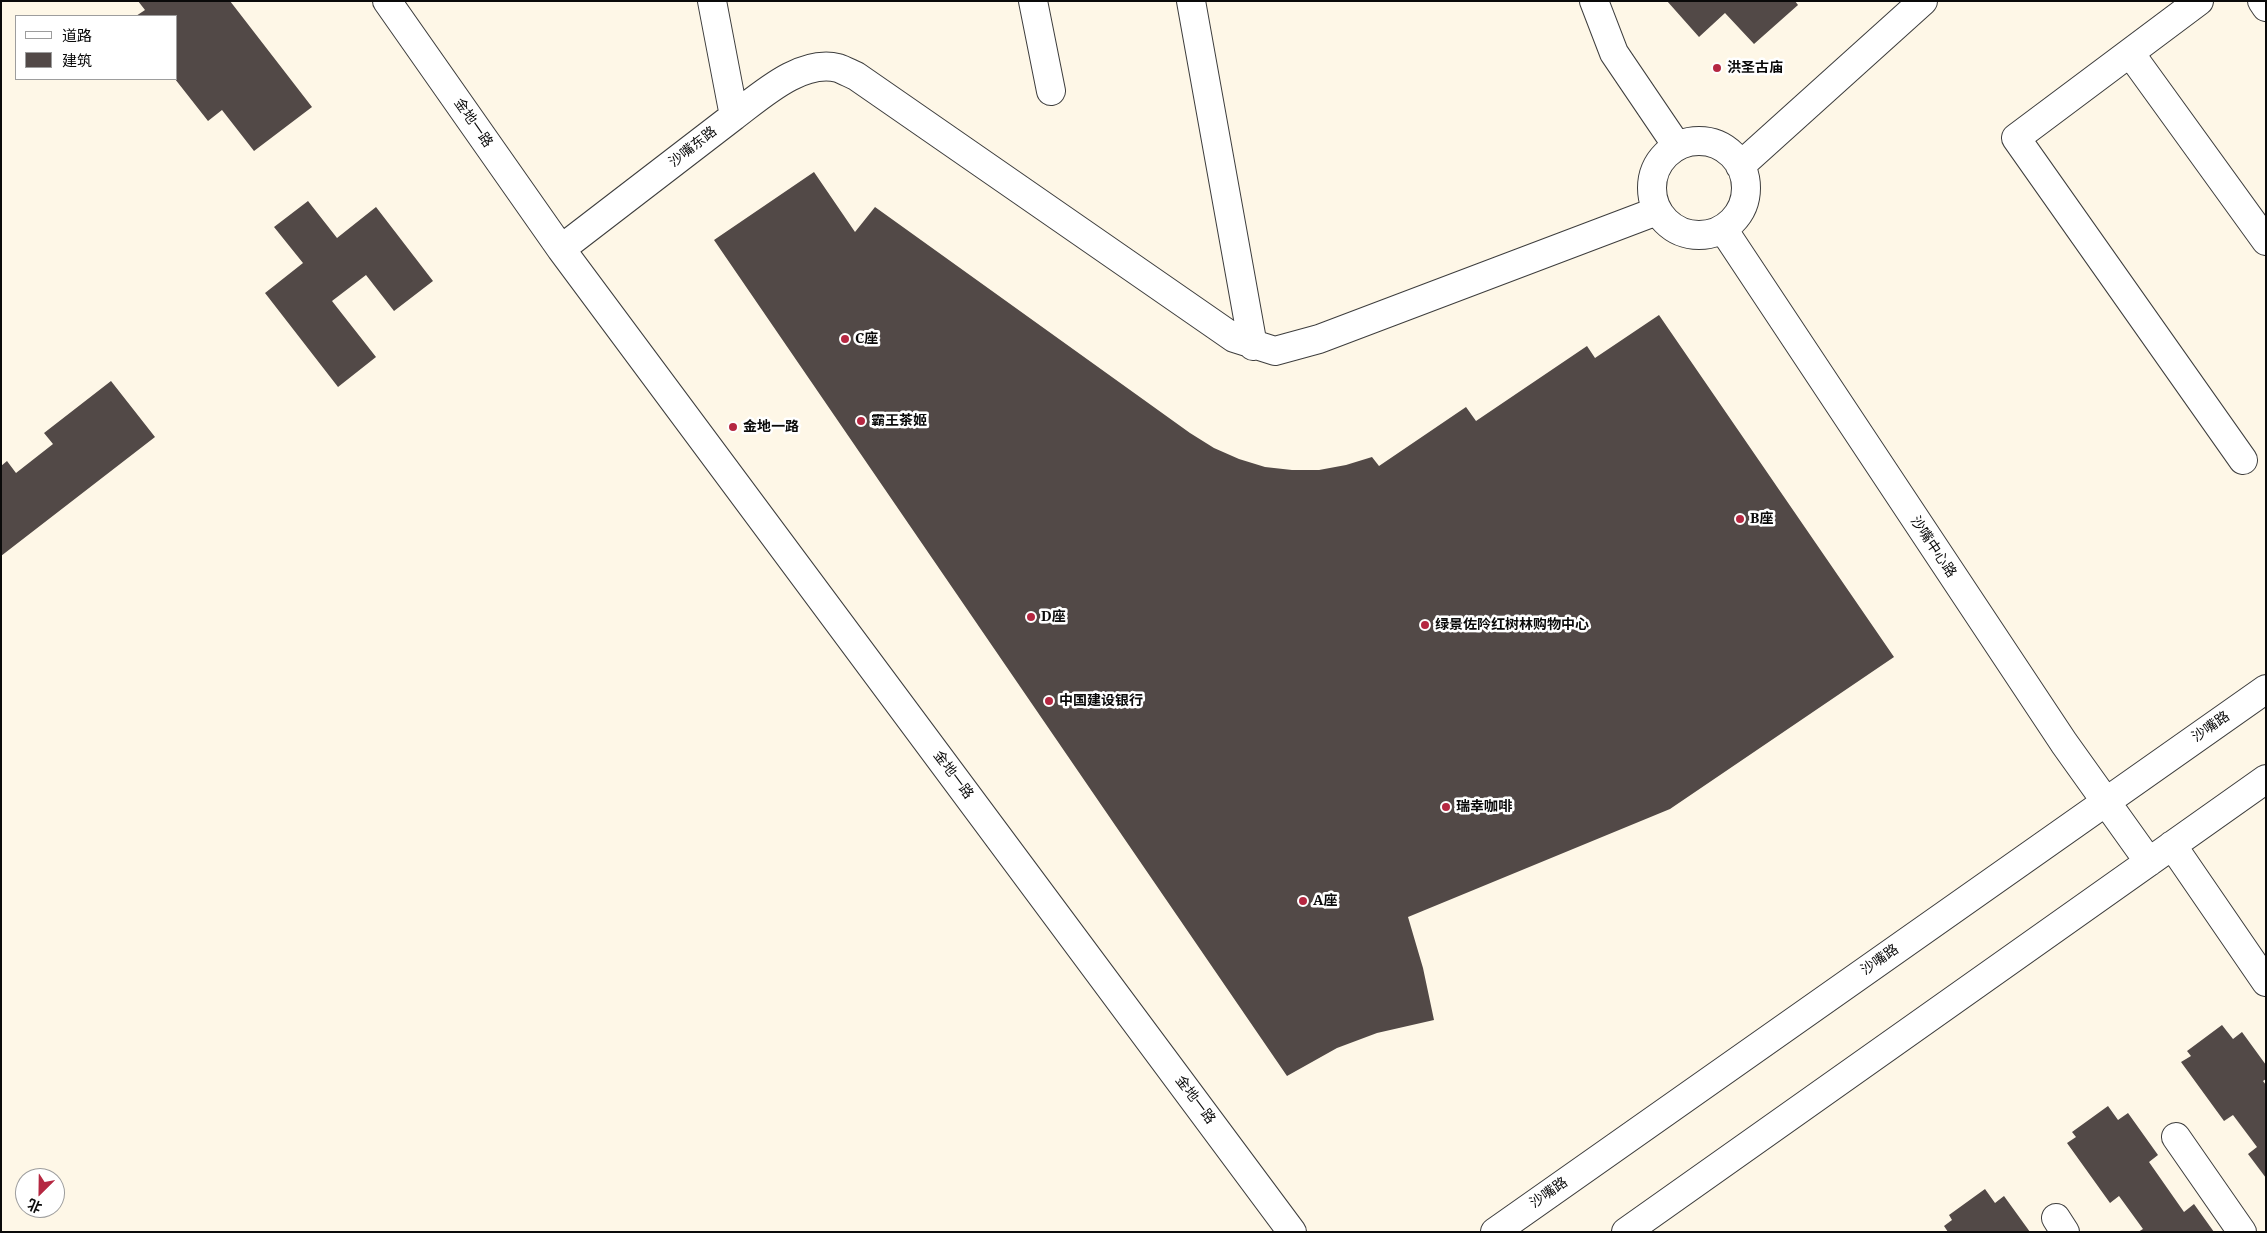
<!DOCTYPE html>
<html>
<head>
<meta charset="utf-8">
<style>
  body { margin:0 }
  #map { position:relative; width:2267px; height:1233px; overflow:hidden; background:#fef7e7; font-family:"Noto Serif","Noto Sans SC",serif }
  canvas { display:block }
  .frame { position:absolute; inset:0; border:2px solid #0a0a0a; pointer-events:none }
  .legend { position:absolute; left:15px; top:15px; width:162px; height:65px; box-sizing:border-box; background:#fff; border:1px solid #9d9d9d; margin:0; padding:6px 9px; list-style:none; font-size:15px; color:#0a0a0a }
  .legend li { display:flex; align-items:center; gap:10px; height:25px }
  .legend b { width:25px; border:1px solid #9d9d9d }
  .north { position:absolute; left:15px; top:1168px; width:50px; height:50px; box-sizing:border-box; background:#fff; border:1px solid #9d9d9d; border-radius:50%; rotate:203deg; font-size:14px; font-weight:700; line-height:20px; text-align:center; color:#0a0a0a }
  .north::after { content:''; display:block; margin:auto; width:18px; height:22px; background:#b52741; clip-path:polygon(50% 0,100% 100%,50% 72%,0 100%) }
</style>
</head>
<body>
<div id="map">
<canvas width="2267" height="1233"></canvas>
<div class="frame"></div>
<ul class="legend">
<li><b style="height:6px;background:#fff"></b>道路</li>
<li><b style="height:14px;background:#524947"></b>建筑</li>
</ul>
<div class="north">北</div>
</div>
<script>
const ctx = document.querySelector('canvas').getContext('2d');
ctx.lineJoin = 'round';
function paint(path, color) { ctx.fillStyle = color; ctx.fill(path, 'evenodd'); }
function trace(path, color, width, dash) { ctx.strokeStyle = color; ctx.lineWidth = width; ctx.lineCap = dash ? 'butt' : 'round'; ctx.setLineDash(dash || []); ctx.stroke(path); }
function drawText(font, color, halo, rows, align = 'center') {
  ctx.font = font + ' "Noto Serif","Noto Sans SC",serif'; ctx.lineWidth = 5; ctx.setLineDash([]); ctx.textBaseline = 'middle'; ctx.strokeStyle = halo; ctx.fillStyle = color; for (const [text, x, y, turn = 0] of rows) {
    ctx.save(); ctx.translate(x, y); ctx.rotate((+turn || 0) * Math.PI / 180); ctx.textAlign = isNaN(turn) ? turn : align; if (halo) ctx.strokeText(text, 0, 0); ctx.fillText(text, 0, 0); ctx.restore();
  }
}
paint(new Path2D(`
  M138,1H230L312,107L254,151L222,110L208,121L175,79L176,16H136L145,10Z
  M1667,1H1795L1798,5L1754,44L1725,13L1699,37Z
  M814,172L855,232L875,207L1190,433L1214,448L1239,459L1265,467L1292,470H1319L1346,465L1372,457L1379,466L1466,407L1476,421L1587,346L1595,358L1659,315L1894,657L1670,809L1408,917L1423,968L1434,1020L1377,1033L1337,1048L1287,1076L714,240Z
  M308,201L337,238L376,207L433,281L394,311L366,275L332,301L376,357L338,387L265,293L303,263L274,227Z
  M111,381L155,437L1,556V466L7,461L16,473L53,444L44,433Z
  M2222,1025L2233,1039L2242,1032L2266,1065V1079L2263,1081L2266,1085V1178L2248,1154L2257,1147L2233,1115L2224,1121L2181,1062L2191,1056L2187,1051Z
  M2108,1106L2118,1120L2128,1113L2158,1155L2149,1162L2184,1212L2194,1204L2214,1232H2138L2143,1229L2119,1196L2110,1203L2067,1143L2076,1137L2072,1132Z
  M1985,1189L1995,1203L2004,1196L2030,1232H1948L1944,1226L1952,1220L1949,1215Z`), '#524947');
const minor = new Path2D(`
  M387,1L561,249L1292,1232
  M1033,1L1051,91
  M1191,1L1253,346
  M1594,1L1614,53L1677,146
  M2199,1L2016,138L2243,460
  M2262,1L2266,7
  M2130,53L2266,241
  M734,116C762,95 801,59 838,68C844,70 851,74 856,76L1234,338L1275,351L1319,339L1657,211
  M1652 188a47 47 0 1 1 94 0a47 47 0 1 1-94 0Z
  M1740,166L1923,1
  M1723,229L2064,743L2149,862
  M561,249L734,116L712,1
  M2172,845L2266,982
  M2176,1137L2242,1232
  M2056,1218L2065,1232
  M1495,1232L2266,689
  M1626,1232L2266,779`);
trace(minor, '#3d3d3d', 30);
trace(minor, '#fff', 28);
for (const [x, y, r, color] of [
  [1717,68,5,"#b52741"],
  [845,339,5,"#b52741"],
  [861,421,5,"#b52741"],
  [733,427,5,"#b52741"],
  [1740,519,5,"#b52741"],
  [1031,617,5,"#b52741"],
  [1425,625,5,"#b52741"],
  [1049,701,5,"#b52741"],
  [1446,807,5,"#b52741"],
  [1303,901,5,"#b52741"]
]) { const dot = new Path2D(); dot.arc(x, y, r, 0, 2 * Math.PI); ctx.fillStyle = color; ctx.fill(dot); trace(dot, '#fff', 2); }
drawText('bold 14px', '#0a0a0a', '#fff', [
  ["洪圣古庙",1727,68],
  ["C座",855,339],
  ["霸王茶姬",871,421],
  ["金地一路",743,427],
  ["B座",1750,519],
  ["D座",1041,617],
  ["绿景佐阾红树林购物中心",1435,625],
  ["中国建设银行",1059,701],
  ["瑞幸咖啡",1456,807],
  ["A座",1313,901]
], 'left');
drawText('14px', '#0a0a0a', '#fff', [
  ["金地一路",473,123,55],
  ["沙嘴东路",693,147,-38],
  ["沙嘴中心路",1933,547,56],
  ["沙嘴路",2211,727,-35],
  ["金地一路",953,775,53],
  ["沙嘴路",1880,960,-35],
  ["金地一路",1195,1100,53],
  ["沙嘴路",1549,1193,-35]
]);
</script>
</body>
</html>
